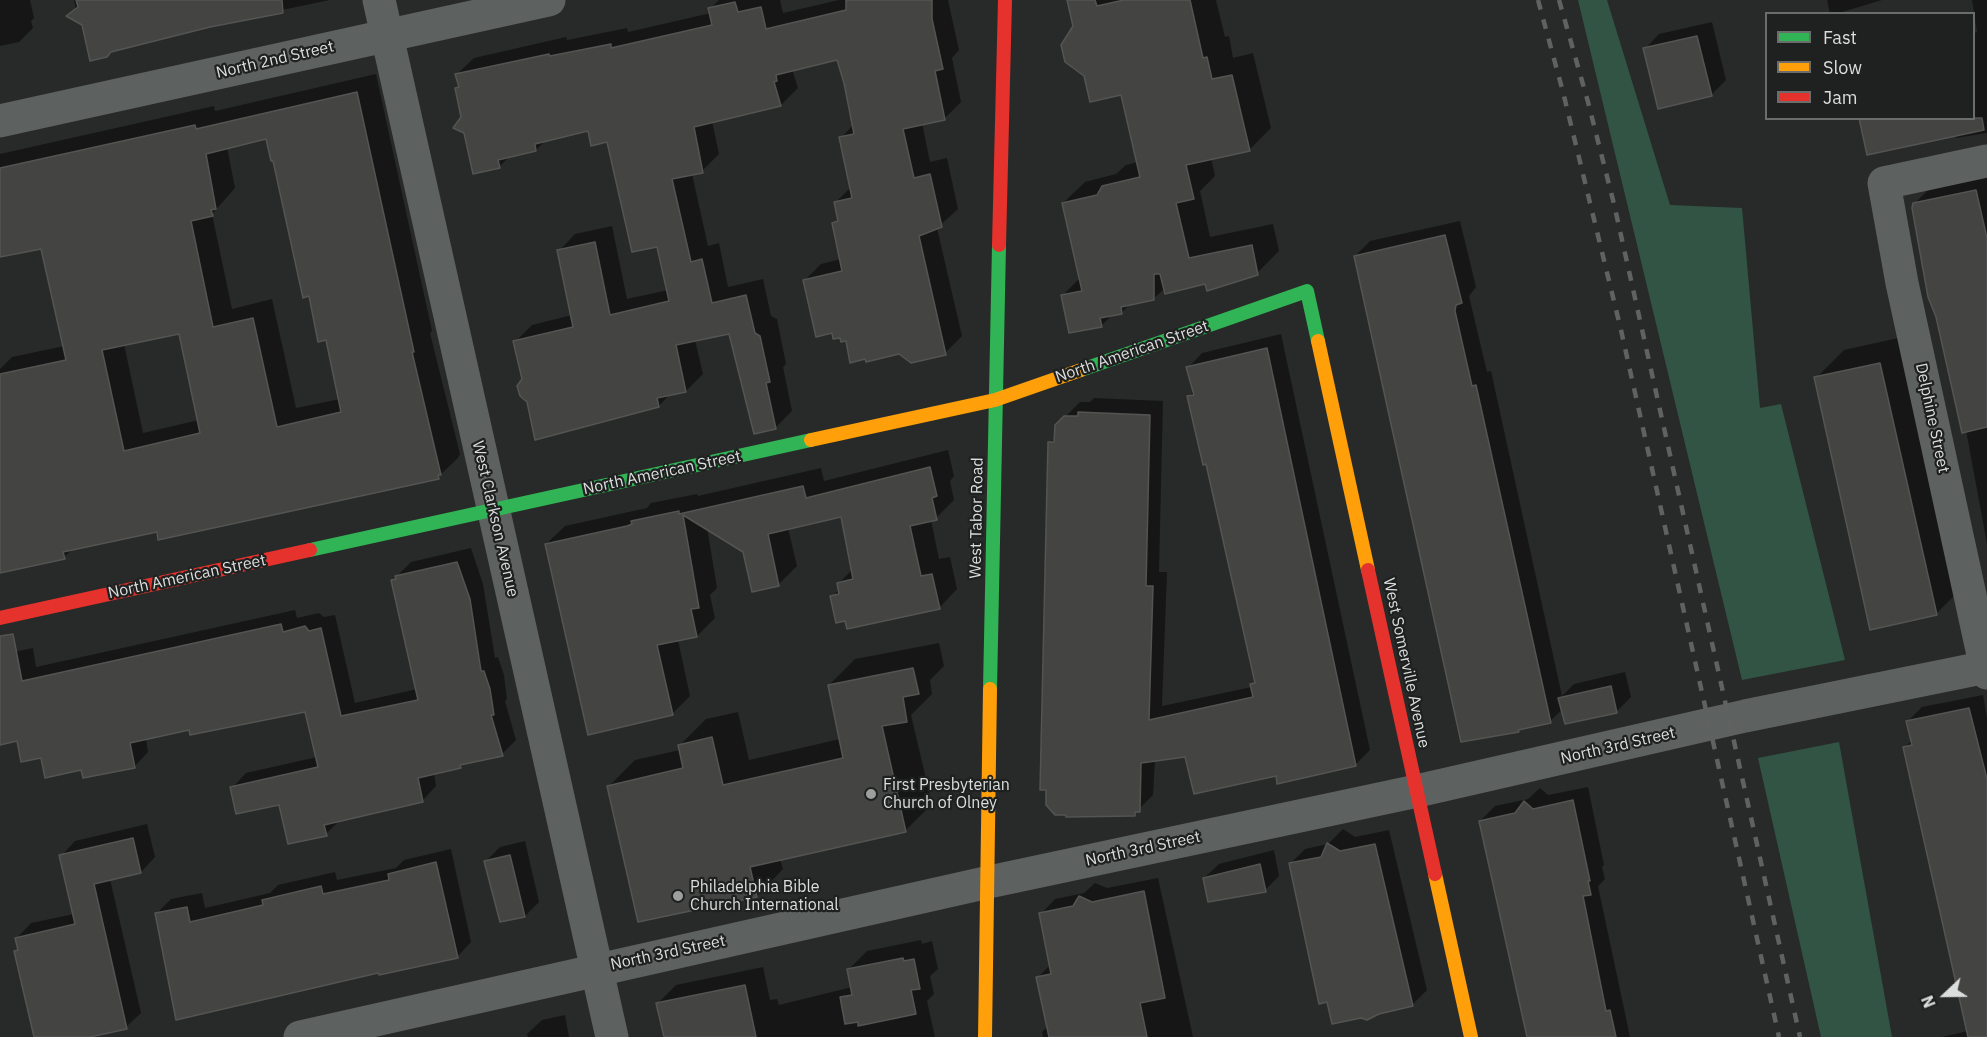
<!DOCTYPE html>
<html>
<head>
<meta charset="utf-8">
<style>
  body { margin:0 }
  #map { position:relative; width:1987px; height:1037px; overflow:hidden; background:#282a29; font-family:"IBM Plex Sans",sans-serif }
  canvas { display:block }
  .legend { position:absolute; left:1765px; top:12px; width:210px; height:108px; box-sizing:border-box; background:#1e2120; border:2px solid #6a6d6b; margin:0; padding:8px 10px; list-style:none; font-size:18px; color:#dbdedc }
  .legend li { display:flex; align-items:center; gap:12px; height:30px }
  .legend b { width:30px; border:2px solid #6a6d6b }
  .north { position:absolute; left:1915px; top:965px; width:60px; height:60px; -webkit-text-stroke:4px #1e2120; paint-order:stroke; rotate:248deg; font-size:16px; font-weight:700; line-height:24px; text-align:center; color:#dbdedc }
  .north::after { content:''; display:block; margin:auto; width:21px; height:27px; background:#dbdedc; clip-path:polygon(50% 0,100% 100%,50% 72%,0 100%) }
</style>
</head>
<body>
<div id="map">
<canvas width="1987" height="1037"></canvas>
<ul class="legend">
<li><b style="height:8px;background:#30b455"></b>Fast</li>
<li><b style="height:8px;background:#ff9f0a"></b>Slow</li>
<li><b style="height:8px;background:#e5322d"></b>Jam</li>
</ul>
<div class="north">N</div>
</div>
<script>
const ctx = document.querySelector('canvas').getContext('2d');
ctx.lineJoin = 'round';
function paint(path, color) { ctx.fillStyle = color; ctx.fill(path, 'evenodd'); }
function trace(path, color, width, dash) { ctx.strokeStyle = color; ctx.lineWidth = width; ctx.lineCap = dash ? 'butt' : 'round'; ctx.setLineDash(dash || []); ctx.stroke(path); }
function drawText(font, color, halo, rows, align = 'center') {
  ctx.font = font + ' "IBM Plex Sans",sans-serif'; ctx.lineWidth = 4.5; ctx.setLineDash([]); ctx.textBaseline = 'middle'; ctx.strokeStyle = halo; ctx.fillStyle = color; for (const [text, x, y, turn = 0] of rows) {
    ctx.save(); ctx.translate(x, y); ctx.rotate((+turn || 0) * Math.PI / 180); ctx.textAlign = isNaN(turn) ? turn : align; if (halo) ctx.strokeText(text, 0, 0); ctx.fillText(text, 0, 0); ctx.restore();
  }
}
paint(new Path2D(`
  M1578,0H1607L1670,205L1742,208L1760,408L1781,404L1845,660L1742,680Z
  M1839,742L1892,1037H1821L1758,758Z`), '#315444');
paint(new Path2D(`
  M0,0H30L34,18L31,21L33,28L19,42L0,46Z
  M74,0H330L210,25L84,24L78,21Z
  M719,0H780L783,13L839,0H948L959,50L952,58L961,102L944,119L922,123L930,162L947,158L958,209L937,228L962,336L945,353H900L847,339L833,331L804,281L821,264L841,259L833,224L839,218L835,203L851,187L841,138L853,125L846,83L838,59L792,69L798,88L781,105L712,121L719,154L702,171L692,174L708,246L719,243L728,287L763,279L771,316L777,319L786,364L783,367L792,411L775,428L730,332L695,340L703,374L686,391L670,394L659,406L523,379L515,342L532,325L572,315L559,251L575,234L612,226L627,299L668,290L658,245L608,141L589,130L546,140L536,150L510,156L499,167L463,117L456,88L460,85L457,74L474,58L566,37L567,40L627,28L628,32L711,13L710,9Z
  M1073,0H1216L1225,37L1229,36L1233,58L1253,53L1271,128L1249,150L1211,158L1215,176L1200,191L1210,237L1273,224L1279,251L1257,273L1165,288L1153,299L1130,304L1122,312L1113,314L1101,326L1063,295L1081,277L1063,203L1085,182L1116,174L1126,165L1138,162L1122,93L1075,27Z
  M1827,0H1882L1836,14H1830Z
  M1972,0H1987V133L1956,138L1955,130L1974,118V33L1977,32Z
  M1712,22L1726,80L1711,95L1645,49L1659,34Z
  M376,74L432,331L430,333L460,454L458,458L438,477L73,549L64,557L0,572V369L12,357L64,346L43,247L1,256L0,259V154L214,106L215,111ZM267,137L310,295L327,338L340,399L296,408L272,299L232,309L212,214L235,188L227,147ZM180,332L199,420L143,433L124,344Z
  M1987,177V544L1966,430L1914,204L1928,190Z
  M1460,221L1476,287L1469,296L1487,372L1491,371L1562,696L1574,684L1625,672L1631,697L1616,712L1563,709L1550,721L1518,730L1355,256L1370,241Z
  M1281,334L1370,750L1355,765L1277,775L1187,756L1155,760L1153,795L1134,814L1050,443L1056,437V426L1080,402H1090L1094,398L1163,401L1159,572H1167L1162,706L1252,687L1256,680L1208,462L1189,397L1194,391L1188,368L1202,353Z
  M1907,336L1964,586L1936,614L1816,378L1844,350Z
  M948,450L954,476L950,481L954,500L936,518L931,520L939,559L950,557L957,589L939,608L832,597L840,589L839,583L853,569L842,516L788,528L797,566L778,585L744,551L707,527L717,588L710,595L715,618L697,636L678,640L690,696L672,714L546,544L565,526L647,508L651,503L697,494L698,496L821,468L824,481Z
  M471,548L483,584L495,658L498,657L504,675L507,699L505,701L516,740L502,754L465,762L460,767L434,773L436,786L422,801L340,820L326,834L281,803L232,788L246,773L317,757L306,710L146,738L148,752L134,767L82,768L43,756L18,741L0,745V655L33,648L36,667L295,610L297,618L319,613L324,617L335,615L355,703L417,689L393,580L411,562Z
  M939,643L944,666L930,680L932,694L911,715L932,804L906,830L780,859L783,869L757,896L639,920L609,786L635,760L680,750L679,746L706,719L738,712L749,760L840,739L829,685L855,659Z
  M1983,695L1987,718V1037H1942L1968,1031L1905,747L1912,740L1908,721L1922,707Z
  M1588,787L1604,865L1602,867L1605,879L1598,886L1630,1037H1528L1480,821L1495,806L1528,799L1540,788L1548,795Z
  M147,824L155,857L141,872L110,879L141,1013L126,1027L80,1037H36L16,951L19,947L17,938L31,923L74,914L61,856L75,841Z
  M1343,829L1355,837L1389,830L1427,990L1412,1005L1290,864L1305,849L1328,844Z
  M525,841L539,902L525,916L486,861L500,847Z
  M451,849L471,942L457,957L380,971L156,914L171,899L202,893L205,908L270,893L278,885L335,872L337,880L396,868L404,860Z
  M1274,850L1279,876L1265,890L1204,878L1219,864Z
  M1158,878L1193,1037H1043L1042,1032L1048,1026L1038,977L1051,964L1041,914L1055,899L1084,893L1095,883L1107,888Z
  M921,940L922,944L932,941L938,969L930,976L934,994L927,1001L935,1037H666L658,1003L676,985L763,967L770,1000L777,999L779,1005L852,987L849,969L867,951Z
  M565,1015L569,1037H528L527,1034L542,1020Z`), '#0007');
const building = new Path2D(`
  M76,0H282L283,13L210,27L111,52L107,57L90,61L82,25L66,16L78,7Z
  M846,0H932V19L943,69L935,71L945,120L903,129L914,178L930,174L942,227L919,236L946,355L911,363L899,354L866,362L865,359L850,363L846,341L841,342L840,338L833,339L832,333L816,337L803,280L842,271L832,223L838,221L834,202L852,198L839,137L854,134L844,83L837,60L776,75L777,81L774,82L781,106L694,127L703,173L672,179L691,262L702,259L712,303L746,295L755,333L760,336L770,382L766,383L776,429L754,434L729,334L676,345L686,392L657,398L659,407L535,440L527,402L520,396L517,386L522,379L513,341L573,327L557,250L595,242L610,315L669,301L657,247L632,252L607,142L591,146L588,131L535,144L536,151L498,160L500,168L473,174L464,133L453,128L461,117L455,88L459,87L455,74L549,54L550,56L611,44V48L712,25L708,8L735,2L738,12L761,7L766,29L846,10Z
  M1067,0H1095L1097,6L1124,0H1190L1203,58L1207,57L1212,79L1232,75L1250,151L1186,165L1194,199L1176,203L1189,258L1252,245L1258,275L1207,291L1205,284L1165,294L1160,274H1154V300L1121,307L1122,314L1100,318L1102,327L1069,333L1061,295L1082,291L1062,203L1097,195L1102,186L1140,177L1121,95L1090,102L1084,76L1065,62L1061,45L1073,26Z
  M1697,36L1712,96L1658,109L1643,48Z
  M357,92L414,352H412L441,475H438L439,479L158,540L157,532L63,552L65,559L0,573V374L66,360L41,249L0,257V168L195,125L196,129ZM266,139L271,161H273L303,298L309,296L318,342L326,340L341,412L277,427L253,318L213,327L191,221L213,216L211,210L216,209L206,154ZM179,334L200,433L124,451L102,350Z
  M1859,118H1982L1984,130L1867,155Z
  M1976,190L1987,238V427L1962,433L1936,317L1928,297L1912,208L1913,203Z
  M1445,235L1462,303L1456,305L1455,311L1472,386L1476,385L1551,723L1518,730L1519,732L1461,742L1354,256Z
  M1267,348L1356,766L1277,784L1276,776L1194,794L1185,757L1141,763L1140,812H1135V816L1066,817V815H1055L1046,805V790H1040L1048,442H1054L1055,425L1064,416H1078V412L1150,415L1146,586H1153L1149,720L1253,697L1250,684L1255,683L1206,464L1203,465L1187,396L1194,395L1186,367Z
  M1880,363L1937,615L1870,630L1814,377Z
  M930,467L937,496L932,498L937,520L910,526L921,576L932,574L940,609L847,629L845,621L836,623L830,596L839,594L837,583L853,579L841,517L768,534L779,586L752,592L743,552L683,515L699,608L691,609L697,637L657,645L673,715L588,735L545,544L627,526L632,524L631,521L679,511V514L803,486L806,498Z
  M457,562L470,599L481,671H484L490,689L494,715H491L503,756L460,765L461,768L418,778L423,802L324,825L327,836L288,844L279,805L236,814L230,787L318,767L305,712L190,735L189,730L130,743L135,768L83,778L81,770L45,778L41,758L21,762L17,741L0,745V636L13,634L22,681L281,624L283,632L305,626L309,631L321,628L341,716L418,700L391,580L396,579L395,576Z
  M913,668L919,694L903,697L907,722L882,726L906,832L750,867L757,897L638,922L607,786L683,768L678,745L712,737L723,785L843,758L828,685Z
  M1611,686L1617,713L1565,724L1558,698Z
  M1969,708L1987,779V1037H1968L1903,747L1912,745L1906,721Z
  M1573,800L1590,881H1588L1591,895L1583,896L1606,1011L1610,1010L1616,1037H1527L1479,821L1515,813L1524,801L1533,809Z
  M133,838L141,873L94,884L127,1029L90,1037H34L14,951L18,950L15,938L75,924L59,855Z
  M1327,843L1340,851L1375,844L1413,1006L1379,1014L1367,1020L1361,1018L1332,1024L1327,1002L1319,1004L1289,863L1321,857Z
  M510,855L525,917L500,922L484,861Z
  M436,862L458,958L379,975L378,973L176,1020L155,913L187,907L190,922L263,905L262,900L321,886L323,894L389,880L388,874Z
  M1260,864L1266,892L1208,902L1203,878Z
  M1144,891L1165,998L1140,1003L1147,1037H1049L1036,977L1051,974L1039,913L1073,906L1079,896L1092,902Z
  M903,958L904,961L914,959L920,989L911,990L916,1014L858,1026V1022L845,1024L840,997L852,995L847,969Z
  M745,985L756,1037H664L656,1003Z`);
paint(building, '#444443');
trace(building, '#545453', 1.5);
trace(new Path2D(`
  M379,0L612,1037
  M0,121L549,0
  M1987,161L1884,183L1902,283L1987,673
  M300,1037L989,882L1417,791L1745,716L1987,667`), '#5d615f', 33);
trace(new Path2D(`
  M1081,370L1307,291L1318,341
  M310,550L811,440
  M990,689L999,245`), '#30b455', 14);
trace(new Path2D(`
  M1318,341L1368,570
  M811,440L995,400L1081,370
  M1435,874L1471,1037
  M985,1037L990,689`), '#ff9f0a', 14);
trace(new Path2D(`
  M999,245L1005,0
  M1368,570L1435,874
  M0,618L310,550`), '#e5322d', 14);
trace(new Path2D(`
  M1538,0L1563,92L1621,330L1779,1037
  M1559,0L1588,102L1614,204L1800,1037`), '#5f6260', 4.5, [10, 10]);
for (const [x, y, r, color] of [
  [871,794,6,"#9c9f9d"],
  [678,896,6,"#9c9f9d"]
]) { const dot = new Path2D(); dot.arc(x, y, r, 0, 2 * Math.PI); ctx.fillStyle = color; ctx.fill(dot); trace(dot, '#1e2120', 2); }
drawText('16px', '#dbdedc', '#1e2120', [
  ["North 2nd Street",275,60,-13],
  ["North American Street",1132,352,-19],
  ["Delphine Street",1932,418,78],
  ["North American Street",662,473,-12],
  ["West Tabor Road",977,518,-89],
  ["West Clarkson Avenue",495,519,77],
  ["North American Street",187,577,-12],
  ["West Somerville Avenue",1406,663,78],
  ["North 3rd Street",1618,746,-13],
  ["North 3rd Street",1143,849,-12],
  ["North 3rd Street",668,953,-12]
]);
drawText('16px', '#dbdedc', '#1e2120', [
  ["First Presbyterian",883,785],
  ["Church of Olney",883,803],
  ["Philadelphia Bible",690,887],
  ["Church International",690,905]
], 'left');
</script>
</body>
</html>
